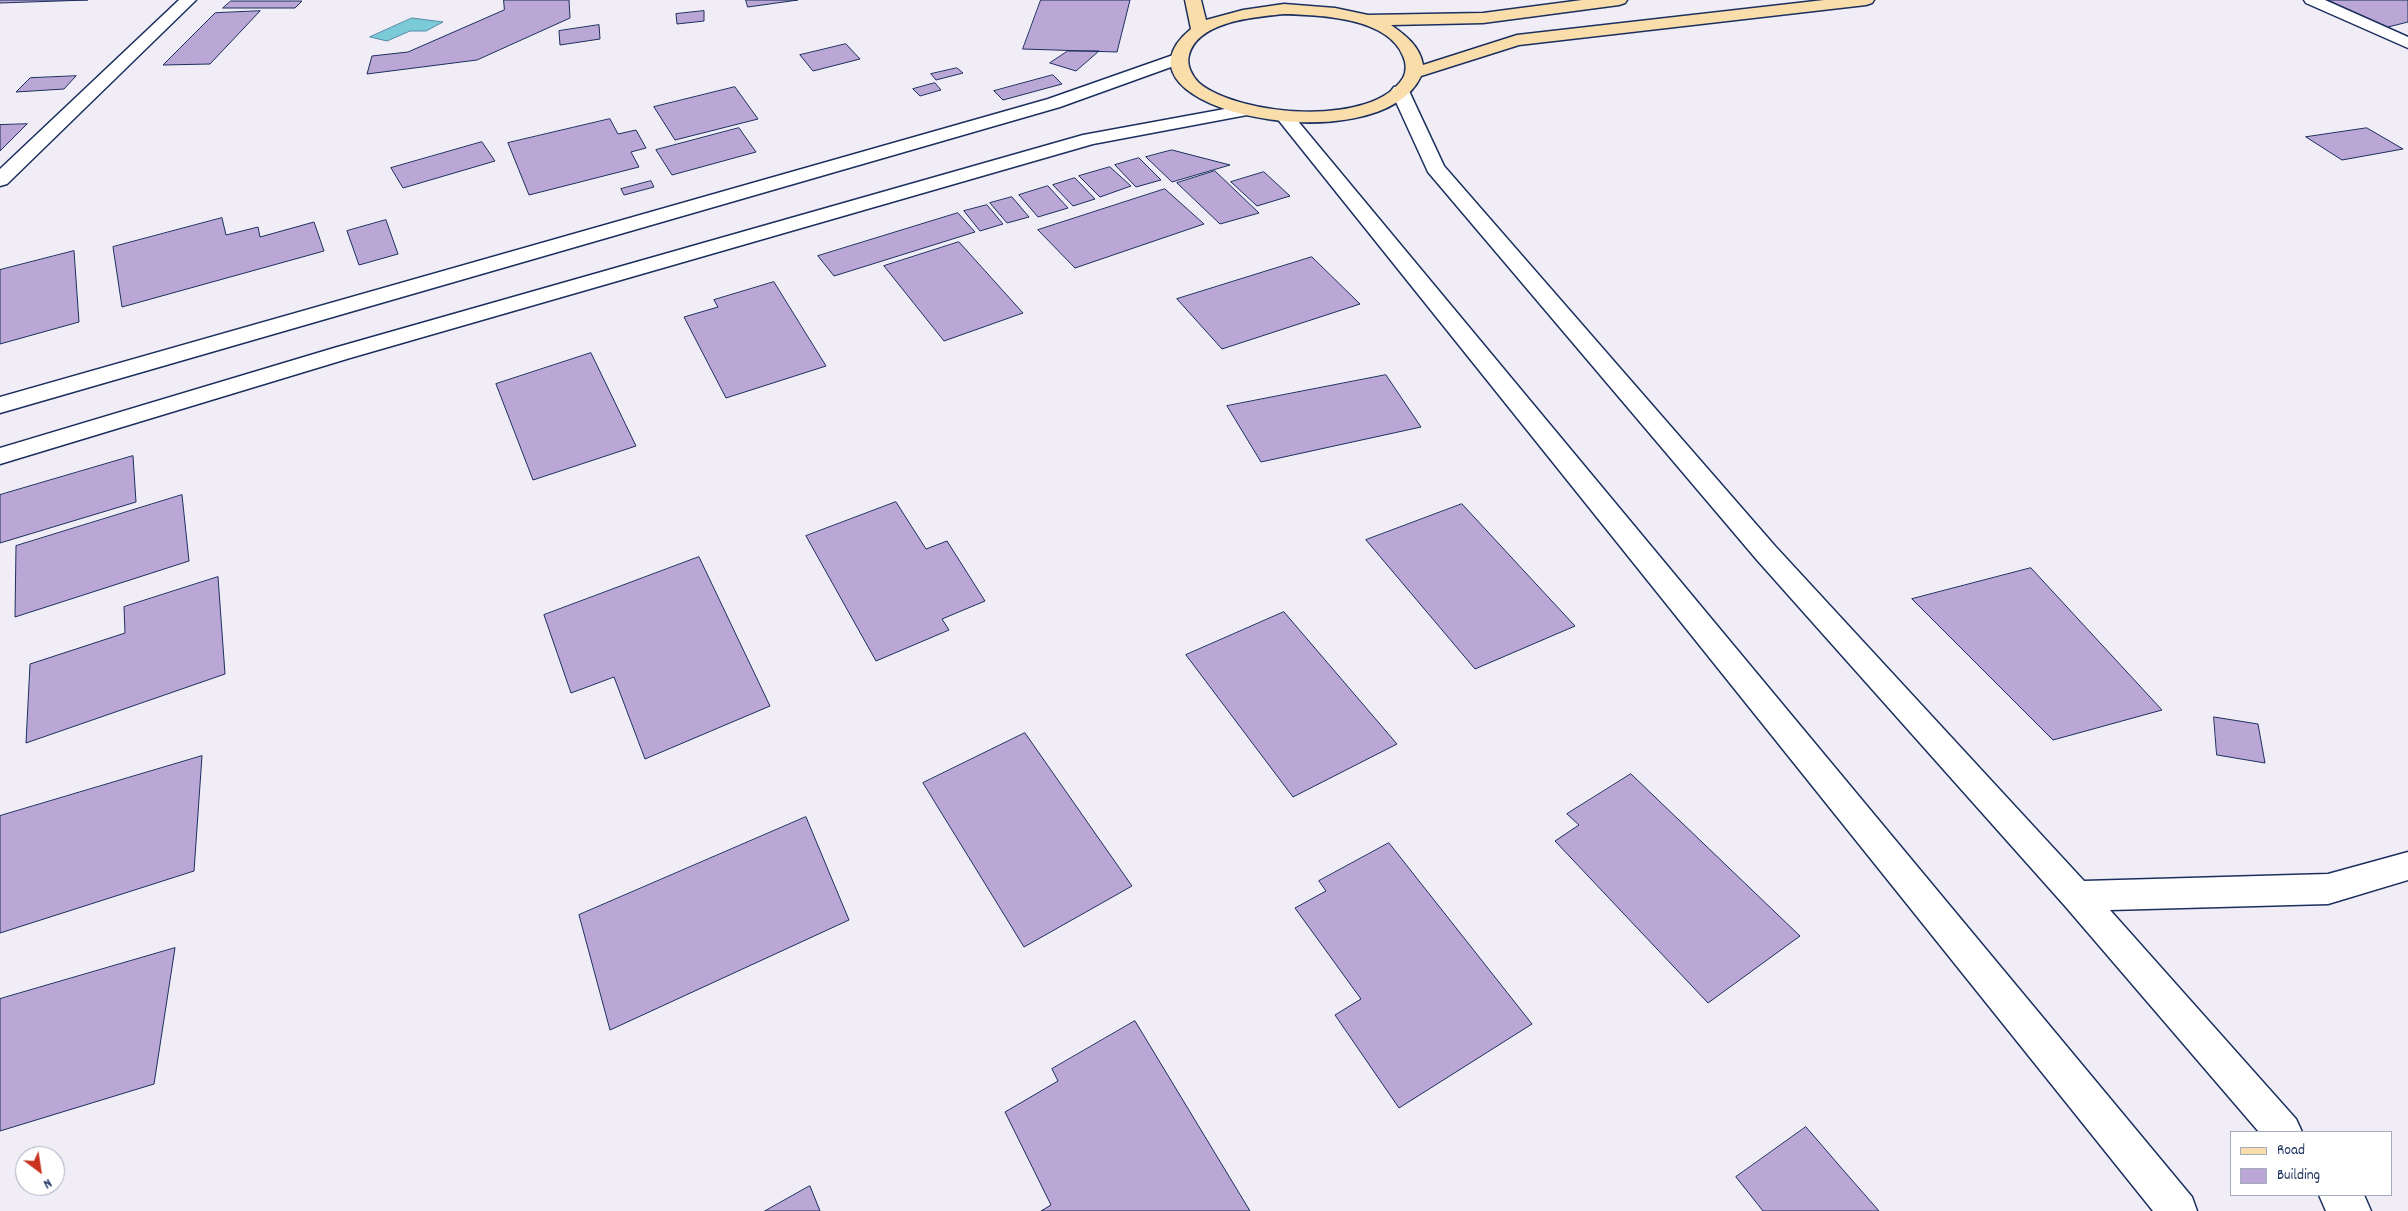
<!DOCTYPE html>
<html>
<head>
<meta charset="utf-8">
<style>
  body { margin:0 }
  #map { position:relative; width:2408px; height:1211px; overflow:hidden; background:#f1edf7; font-family:Dekko,sans-serif }
  canvas { display:block }
  .legend { position:absolute; left:2230px; top:1131px; width:162px; height:65px; box-sizing:border-box; background:#fff; border:1px solid #a4acbf; margin:0; padding:6px 9px; list-style:none; font-size:15px; color:#1b2f5e }
  .legend li { display:flex; align-items:center; gap:10px; height:25px }
  .legend b { width:25px; border:1px solid #a4acbf }
  .north { position:absolute; left:15px; top:1146px; width:50px; height:50px; box-sizing:border-box; background:#fff; border:1px solid #a4acbf; border-radius:50%; rotate:149deg; font-size:14px; font-weight:700; line-height:20px; text-align:center; color:#1b2f5e }
  .north::after { content:''; display:block; margin:auto; width:18px; height:22px; background:#c8321e; clip-path:polygon(50% 0,100% 100%,50% 72%,0 100%) }
</style>
</head>
<body>
<div id="map">
<canvas width="2408" height="1211"></canvas>
<ul class="legend">
<li><b style="height:6px;background:#f9deab"></b>Road</li>
<li><b style="height:14px;background:#baa7d6"></b>Building</li>
</ul>
<div class="north">N</div>
</div>
<script>
const ctx = document.querySelector('canvas').getContext('2d');
ctx.lineJoin = 'round';
function paint(path, color) { ctx.fillStyle = color; ctx.fill(path, 'evenodd'); }
function trace(path, color, width, dash) { ctx.strokeStyle = color; ctx.lineWidth = width; ctx.lineCap = dash ? 'butt' : 'round'; ctx.setLineDash(dash || []); ctx.stroke(path); }
const water = new Path2D(`
  M412,18L443,22L426,31H410L387,41L370,37Z`);
paint(water, '#7bcad8');
trace(water, '#558ca7', 1);
const building = new Path2D(`
  M0,0H88L0,3Z
  M504,0H569L570,18L477,60L367,74L372,56L408,52L504,10Z
  M746,0H798L748,7Z
  M1041,0H1130L1117,52L1023,49Z
  M2328,0H2408V22L2388,27Z
  M231,1H302L295,8H223Z
  M260,11L210,64L163,65L215,13Z
  M704,11V21L677,24L676,14Z
  M599,25L600,39L560,45L559,31Z
  M846,44L860,59L813,71L800,55Z
  M1068,51H1099L1076,71L1050,63Z
  M957,68L963,73L936,80L931,74Z
  M1053,75L1062,84L1003,100L994,91Z
  M76,76L64,89L16,92L30,78Z
  M935,83L941,90L920,96L913,89Z
  M735,87L758,119L675,140L654,107Z
  M610,119L618,134L636,130L646,148L631,152L639,167L529,195L508,143Z
  M27,124L0,151V125Z
  M739,128L756,152L672,175L656,150Z
  M2367,128L2403,149L2342,160L2306,137Z
  M482,142L495,161L403,188L391,168Z
  M1172,150L1230,165L1172,182L1146,157Z
  M1139,158L1161,180L1136,187L1115,165Z
  M1110,167L1131,186L1100,197L1079,176Z
  M1215,171L1259,213L1220,224L1177,183Z
  M1264,172L1290,196L1257,206L1231,182Z
  M1075,178L1095,199L1073,206L1053,185Z
  M651,181L654,187L624,195L621,189Z
  M1048,186L1068,208L1038,217L1019,195Z
  M1165,189L1204,224L1075,268L1038,230Z
  M1012,197L1029,217L1007,223L990,203Z
  M987,205L1003,224L980,231L964,211Z
  M958,213L975,232L834,276L818,256Z
  M222,218L226,235L258,227L260,237L314,222L324,251L122,307L113,247Z
  M386,220L398,254L359,265L347,231Z
  M959,242L1023,313L944,341L884,266Z
  M74,251L79,322L0,344V270Z
  M1312,257L1360,304L1222,349L1177,299Z
  M774,282L826,366L726,398L684,317L718,307L714,300Z
  M591,353L636,446L533,480L496,384Z
  M1386,375L1421,427L1261,462L1227,406Z
  M133,456L136,502L0,543V495Z
  M182,495L189,561L15,617L16,546Z
  M896,502L926,549L947,541L985,601L942,619L949,630L876,661L806,536Z
  M1462,504L1575,626L1475,669L1366,540Z
  M699,557L770,706L645,759L614,677L571,693L544,615Z
  M2031,568L2162,710L2053,740L1912,599Z
  M218,577L225,674L26,743L30,664L125,633L124,607Z
  M1284,612L1397,744L1293,797L1186,655Z
  M2214,717L2258,724L2265,763L2217,755Z
  M1025,733L1132,886L1024,947L923,783Z
  M202,756L194,871L0,933V816Z
  M1631,774L1800,936L1708,1003L1555,841L1579,825L1567,814Z
  M806,817L849,920L610,1030L579,915Z
  M1389,843L1532,1024L1399,1108L1335,1015L1361,999L1295,908L1326,891L1319,881Z
  M175,948L154,1084L0,1131V999Z
  M1135,1021L1250,1211H1041L1051,1205L1005,1112L1058,1081L1052,1069Z
  M1806,1127L1844,1171L1879,1211H1763L1736,1177Z
  M810,1186L820,1211H765Z`);
paint(building, '#baa7d6');
trace(building, '#1b2f5e', 1);
const minor = new Path2D(`
  M179,0H196L7,184L0,186V169Z
  M2304,0H2325L2408,37V48L2306,3Z
  M1179,53L1185,54L1188,58L1185,62L1060,107L0,413V397L1048,99Z
  M1400,86L1406,87L1409,91L1444,166L1775,546L2084,881L2328,874L2408,852V880L2328,904L2110,910L2296,1119L2302,1132H2259L2065,906L1757,560L1428,172L1391,91L1394,87Z
  M1241,106L1247,107L1250,111L1247,115L1093,144L350,358L0,464V448L334,348L1083,135Z
  M1286,113L1292,114L2192,1197L2197,1211H2153L1280,122L1277,118L1280,114Z
  M2319,1195H2364L2371,1211H2326Z`);
const major = new Path2D(`
  M1185,0H1201L1206,20L1243,10L1284,4L1335,8L1368,15L1483,13L1582,0H1627L1625,3L1619,5L1483,23L1391,25C1405,35 1420,46 1423,65L1517,35L1824,0H1874L1872,3L1866,5L1519,45L1421,76C1379,167 1093,109 1191,29ZM1284,14C1318,15 1388,17 1403,56C1406,62 1407,71 1403,78C1372,128 1239,116 1199,83C1192,76 1186,65 1189,55C1198,21 1255,17 1284,14Z`);
trace(minor, '#1b2f5e', 3);
trace(major, '#1b2f5e', 3);
paint(minor, '#fff');
paint(major, '#f9deab');
</script>
</body>
</html>
